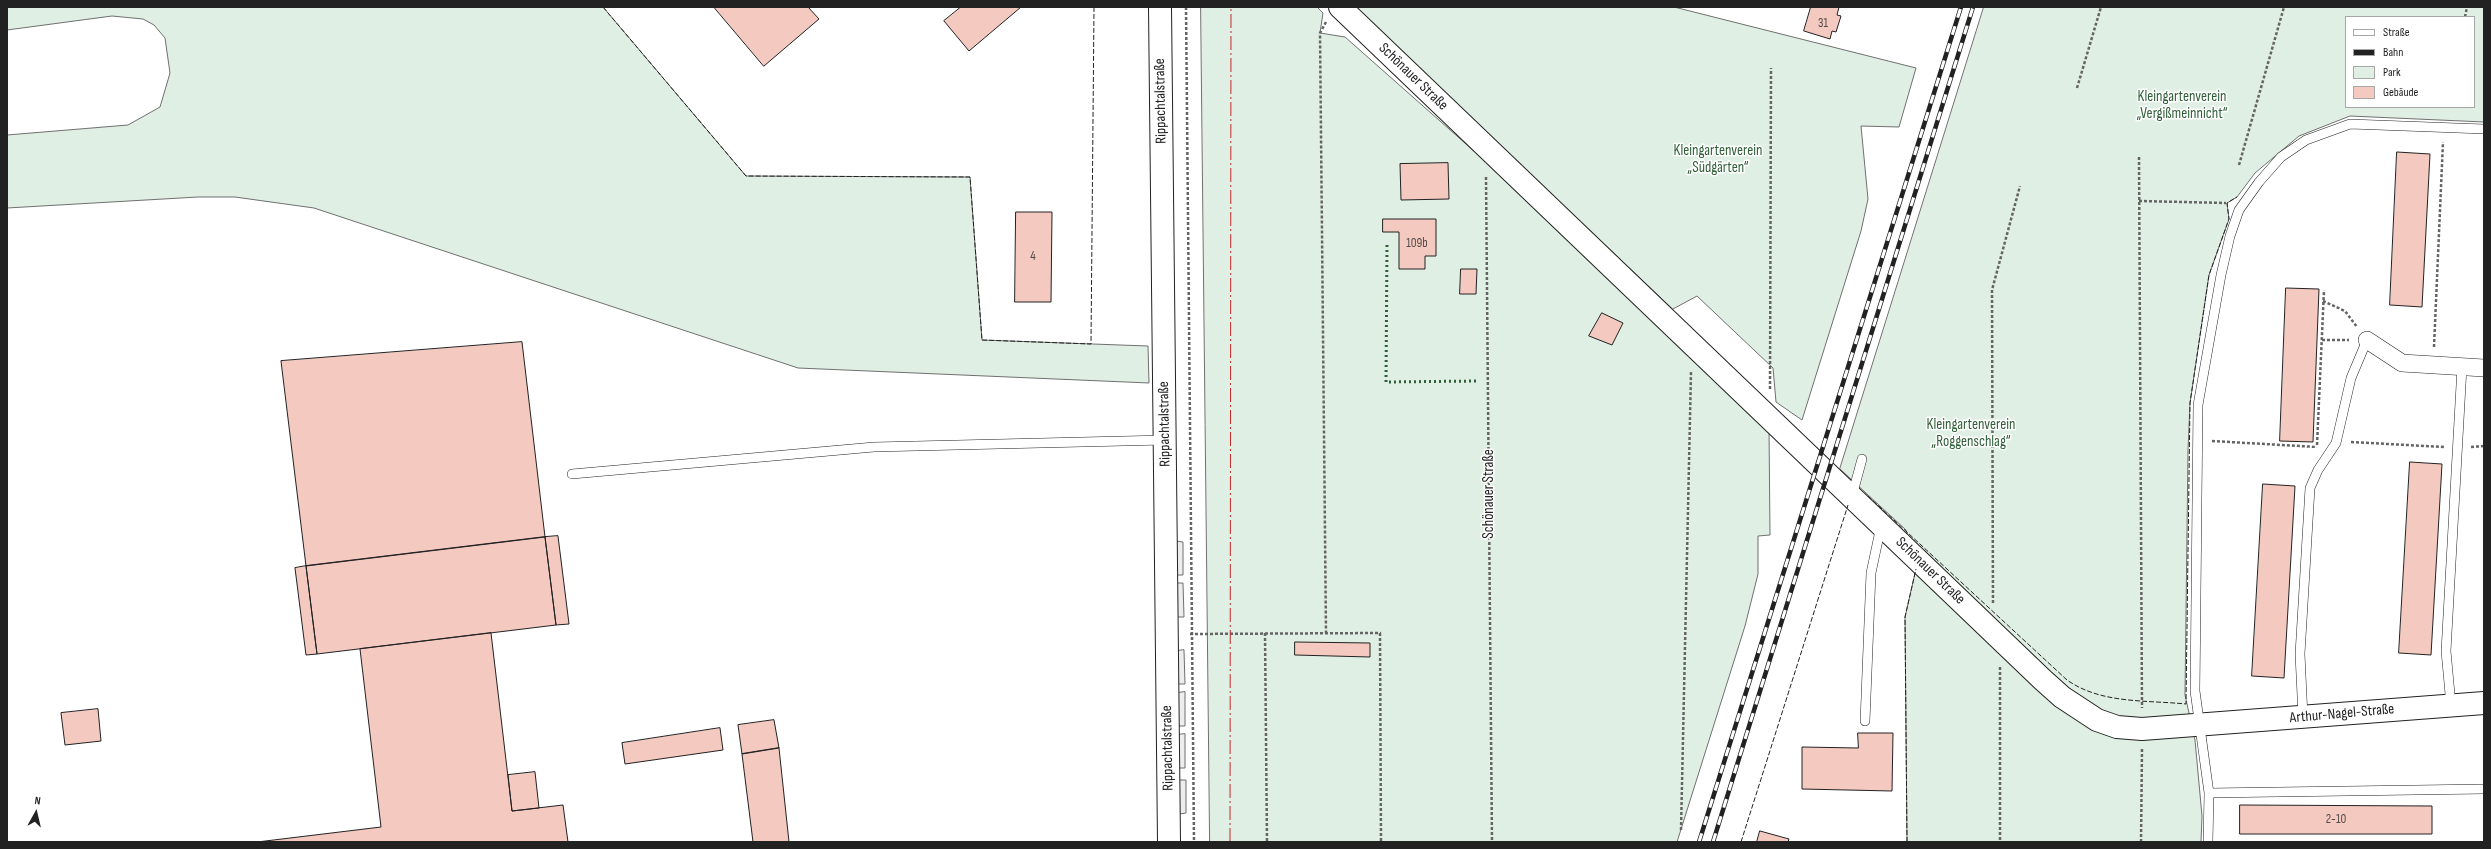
<!DOCTYPE html>
<html>
<head>
<meta charset="utf-8">
<style>
  body { margin:0 }
  #map { position:relative; width:2491px; height:849px; overflow:hidden; background:#fff; font-family:"Sofia Sans Condensed",sans-serif }
  canvas { display:block }
  .frame { position:absolute; inset:0; border:8px solid #222; pointer-events:none }
  .legend { position:absolute; left:2345px; top:16px; width:130px; height:92px; box-sizing:border-box; background:#fff; border:1px solid #a7a7a7; margin:0; padding:5px 7px; list-style:none; font-size:12px; color:#222 }
  .legend li { display:flex; align-items:center; gap:8px; height:20px }
  .legend b { width:20px; border:1px solid #a7a7a7 }
  .north { position:absolute; left:16px; top:793px; width:40px; height:40px; -webkit-text-stroke:3px #fff; paint-order:stroke; rotate:8deg; font-size:11px; font-weight:700; line-height:16px; text-align:center; color:#222 }
  .north::after { content:''; display:block; margin:auto; width:14px; height:18px; background:#222; clip-path:polygon(50% 0,100% 100%,50% 72%,0 100%) }
</style>
</head>
<body>
<div id="map">
<canvas width="2491" height="849"></canvas>
<div class="frame"></div>
<ul class="legend">
<li><b style="height:5px;background:#fff"></b>Straße</li>
<li><b style="height:5px;background:#222"></b>Bahn</li>
<li><b style="height:11px;background:#e0efe3"></b>Park</li>
<li><b style="height:11px;background:#f3c9c0"></b>Gebäude</li>
</ul>
<div class="north">N</div>
</div>
<script>
const ctx = document.querySelector('canvas').getContext('2d');
ctx.lineJoin = 'round';
function paint(path, color) { ctx.fillStyle = color; ctx.fill(path, 'evenodd'); }
function trace(path, color, width, dash) { ctx.strokeStyle = color; ctx.lineWidth = width; ctx.lineCap = dash ? 'butt' : 'round'; ctx.setLineDash(dash || []); ctx.stroke(path); }
function drawText(font, color, halo, rows, align = 'center') {
  ctx.font = font + ' "Sofia Sans Condensed",sans-serif'; ctx.lineWidth = 3; ctx.setLineDash([]); ctx.textBaseline = 'middle'; ctx.strokeStyle = halo; ctx.fillStyle = color; for (const [text, x, y, turn = 0] of rows) {
    ctx.save(); ctx.translate(x, y); ctx.rotate((+turn || 0) * Math.PI / 180); ctx.textAlign = isNaN(turn) ? turn : align; if (halo) ctx.strokeText(text, 0, 0); ctx.fillText(text, 0, 0); ctx.restore();
  }
}
const green = new Path2D(`
  M7,7H603L746,176L970,177L982,340L1148,346L1149,383L798,368L314,208L235,197H198L7,208V135L128,125L160,107L170,73L165,38L154,25L143,19L112,16L7,30Z
  M1201,7H1317L1323,13L1320,33L1345,37L1492,167L1769,429L1770,535L1758,536V574L1745,626L1677,842H1210Z
  M1355,7H1674L1916,68L1899,127L1861,126L1868,199L1861,231L1802,420L1776,402L1773,368L1697,296L1673,309Z
  M1984,7H2484V122L2350,116L2299,136L2255,173L2237,197L2227,203L2229,219L2209,275L2190,403L2188,450L2185,695L2195,740L2202,816L2201,842H1907L1905,617L1916,569L1906,530L1840,469ZM2346,17H2474V107H2346Z`);
paint(green, '#e0efe3');
trace(green, '#6f6f6f', 1);
const parking = new Path2D(`
  M1175,541L1183,542V575H1176Z
  M1176,583H1183L1184,617H1176Z
  M1184,650L1185,684H1177V651Z
  M1185,692V726H1178L1177,693Z
  M1185,734V768H1178L1177,735Z
  M1178,780H1186V813L1179,814Z`);
paint(parking, '#ededed');
trace(parking, '#6f6f6f', 1);
const building = new Path2D(`
  M714,7H808L819,19L764,66Z
  M961,7H1021L969,51L944,21Z
  M1811,7H1839L1837,15L1841,16L1836,32L1832,31L1830,39L1804,31Z
  M2397,152L2430,154L2422,307L2390,305Z
  M1448,163L1449,199L1401,200L1400,164Z
  M1016,212H1052L1051,302H1015Z
  M1383,219H1436V256H1425V269H1399V232H1383Z
  M1461,269H1477L1476,294H1460Z
  M2286,288L2319,289L2313,442L2280,441Z
  M1602,313L1623,323L1612,345L1589,336Z
  M522,342L545,537L306,566L281,361Z
  M2410,462L2442,464L2431,655L2399,653Z
  M2263,484L2295,486L2284,678L2252,676Z
  M558,536L569,624L556,625L545,537Z
  M545,537L556,625L317,654L306,566Z
  M306,566L317,654L306,655L295,568Z
  M491,633L512,811L563,805L568,842H257L381,827L360,649Z
  M1295,642L1370,643V657L1295,655Z
  M98,709L101,741L65,745L61,713Z
  M774,720L779,748L742,754L738,725Z
  M720,728L723,750L625,764L622,743Z
  M1858,733H1893L1892,791L1802,789V747L1858,748Z
  M779,748L789,842H753L742,754Z
  M535,772L539,808L512,811L508,775Z
  M2240,805L2432,806V834H2240Z
  M1760,831L1789,839L1788,842H1757Z`);
paint(building, '#f3c9c0');
trace(building, '#222', 1);
const lane = new Path2D(`
  M2484,129L2350,124L2306,140L2281,157L2259,182L2239,210L2230,236L2221,275L2198,405L2195,691L2209,793L2484,789
  M572,474L874,447L1165,440
  M1852,496L1862,459
  M2451,705L2446,651L2462,367
  M2303,717L2300,654L2310,488L2318,470L2336,443L2351,378L2367,340
  M1865,721L1871,573L1881,526
  M2208,842L2209,793`);
const street = new Path2D(`
  M2367,340L2402,363L2484,368`);
const secondary = new Path2D(`
  M1340,7L2043,680L2062,697L2097,720L2117,727L2142,729L2484,703`);
const primary = new Path2D(`
  M1160,7L1169,842`);
trace(lane, '#222', 10);
trace(street, '#222', 18);
trace(secondary, '#222', 24);
trace(primary, '#222', 24);
trace(new Path2D(`
  M1186,7L1194,842
  M2465,17L2467,7
  M1326,22L1320,33L1326,633
  M2077,88L2101,7
  M2139,157L2142,708
  M2239,165L2284,7
  M1486,177L1492,842
  M2139,201L2226,203
  M2323,301L2345,311L2357,327
  M2322,340H2349
  M2434,347L2443,142
  M1770,389L1771,68
  M2212,441L2317,447
  M2351,442L2444,447
  M2317,445L2324,290
  M2471,447L2484,446
  M1993,603L1992,290L2020,186
  M1265,633L1267,842
  M1190,634L1380,633L1381,842
  M2000,667V842
  M1681,830L1691,372
  M2141,842L2142,749`), '#646464', 2.5, [3, 2]);
trace(lane, '#fff', 9);
trace(street, '#fff', 17);
trace(secondary, '#fff', 22);
trace(primary, '#fff', 22);
const rail = new Path2D(`
  M1699,842L1961,7
  M1713,842L1973,7`);
trace(rail, '#222', 4.5);
trace(rail, '#fff', 3, [9]);
trace(new Path2D(`
  M1387,245L1386,382L1478,381`), '#2f5e38', 3, [2, 3]);
trace(new Path2D(`
  M603,7L746,176L970,177L982,340L1091,344L1094,7
  M1868,496L2067,680C2101,704 2146,700 2186,704L2190,403L2209,275L2229,219L2227,203L2237,197
  M1741,842L1848,505
  M1907,842L1905,617L1916,569`), '#222', 1, [5, 2]);
trace(new Path2D(`
  M1230,842L1231,7`), '#c62828', 1, [14, 3, 2, 3]);
drawText('13px', '#564c4a', null, [
  ["31",1823,24],
  ["109b",1417,244],
  ["4",1033,257],
  ["2-10",2336,820]
]);
drawText('15px', '#222', '#fff', [
  ["Schönauer Straße",1413,77,44],
  ["Rippachtalstraße",1161,101,-91],
  ["Rippachtalstraße",1165,424,-91],
  ["Schönauer Straße",1489,494,-90],
  ["Schönauer Straße",1930,571,44],
  ["Arthur-Nagel-Straße",2342,714,-5],
  ["Rippachtalstraße",1168,748,-91]
]);
drawText('15px', '#2f5e38', '#fff', [
  ["Kleingartenverein",2182,97],
  ["„Vergißmeinnicht“",2182,114],
  ["Kleingartenverein",1718,151],
  ["„Südgärten“",1718,168],
  ["Kleingartenverein",1971,425],
  ["„Roggenschlag“",1971,442]
]);
</script>
</body>
</html>
